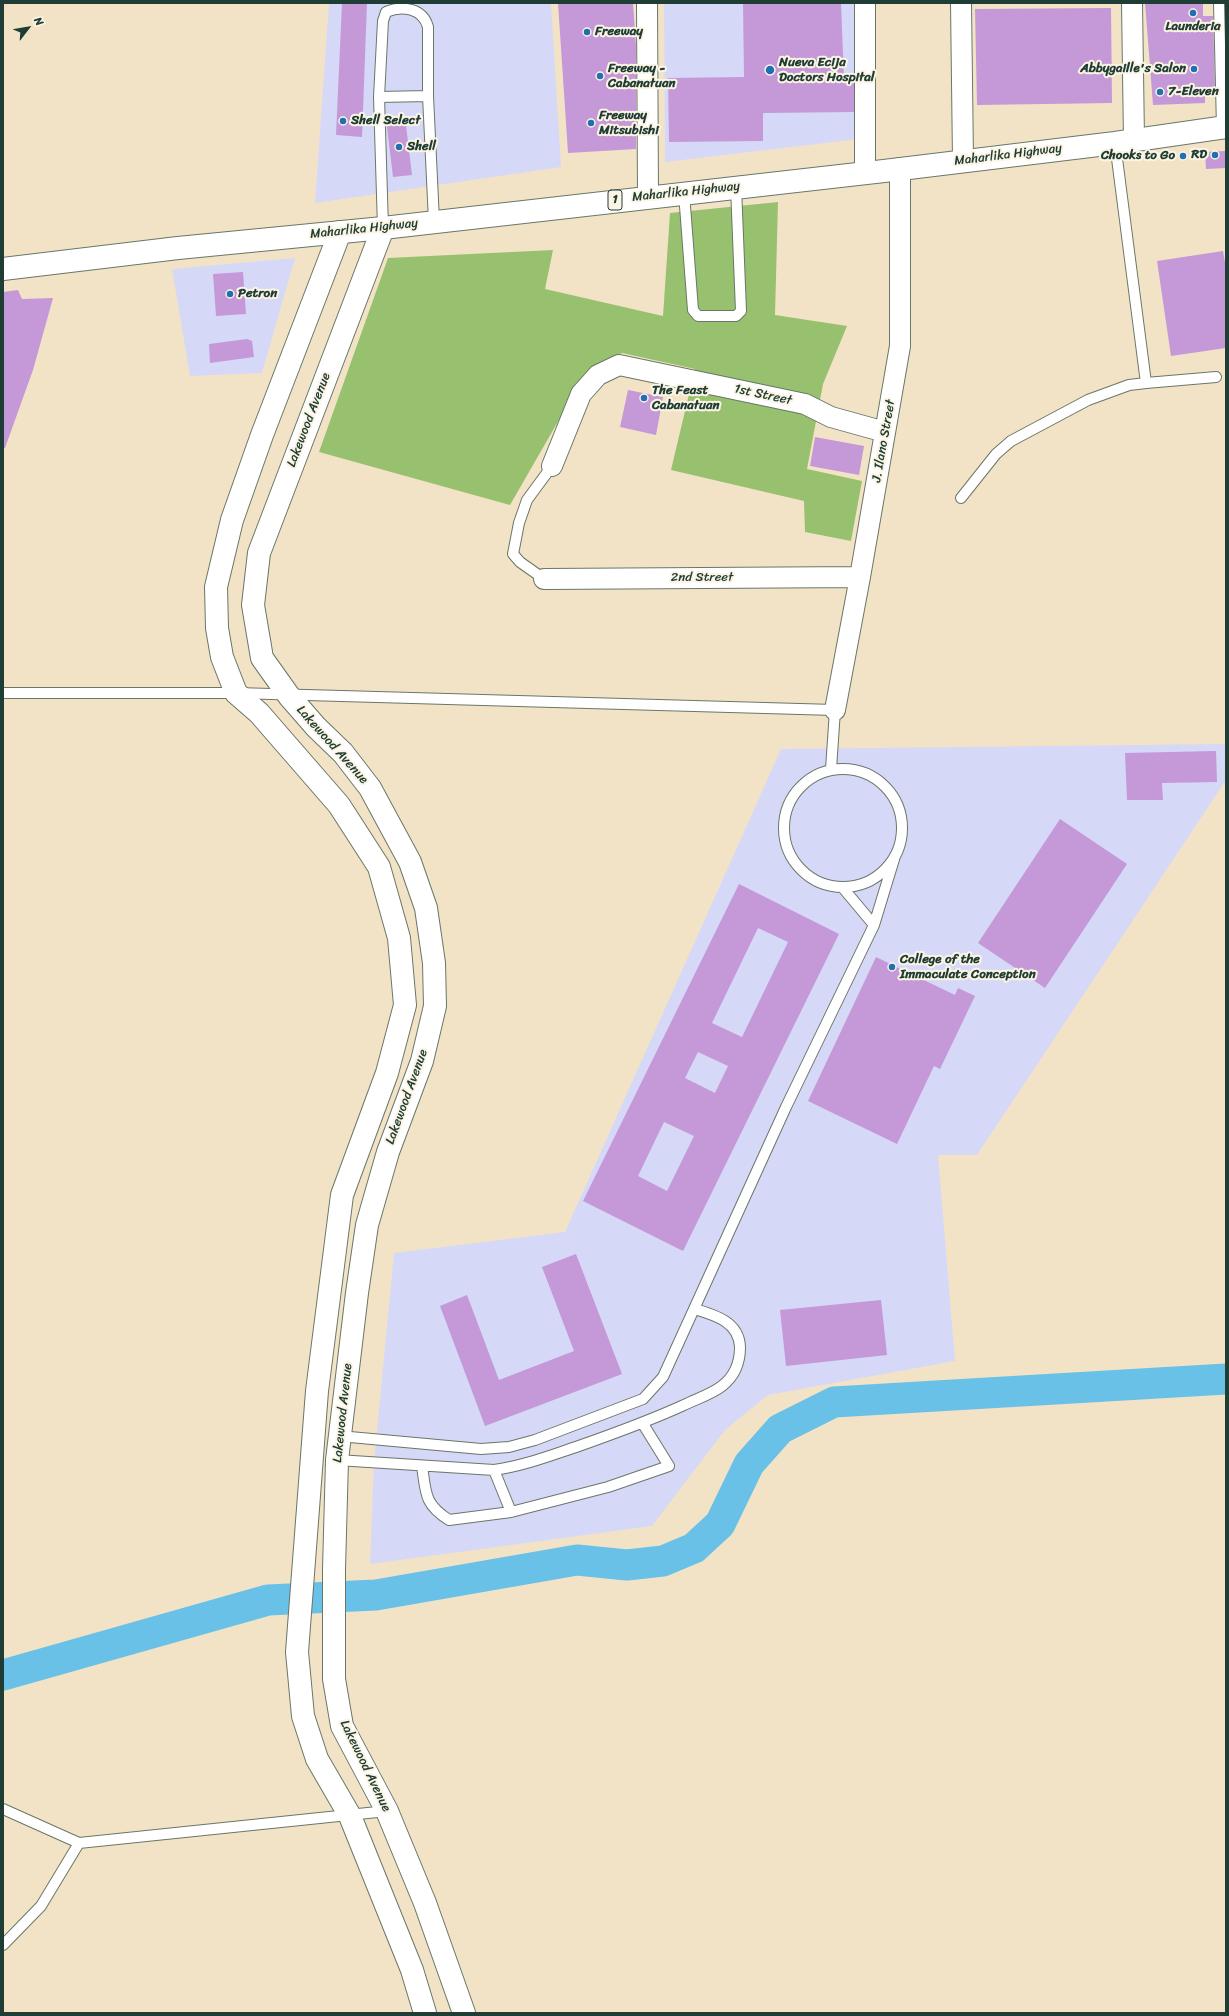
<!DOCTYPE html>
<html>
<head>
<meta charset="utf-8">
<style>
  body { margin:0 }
  #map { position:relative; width:1229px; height:2016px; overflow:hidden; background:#f3e3c6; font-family:Sriracha,sans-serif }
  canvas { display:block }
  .frame { position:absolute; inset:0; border:4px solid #1f3d34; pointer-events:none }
  .north { position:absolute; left:8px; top:8px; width:40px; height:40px; -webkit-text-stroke:3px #fcf5e5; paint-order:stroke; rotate:59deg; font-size:11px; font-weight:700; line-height:16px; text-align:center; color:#1f3d34 }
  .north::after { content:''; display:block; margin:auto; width:14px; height:18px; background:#1f3d34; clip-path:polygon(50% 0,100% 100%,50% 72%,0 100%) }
</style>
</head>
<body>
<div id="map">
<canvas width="1229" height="2016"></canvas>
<div class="frame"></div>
<div class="north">N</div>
</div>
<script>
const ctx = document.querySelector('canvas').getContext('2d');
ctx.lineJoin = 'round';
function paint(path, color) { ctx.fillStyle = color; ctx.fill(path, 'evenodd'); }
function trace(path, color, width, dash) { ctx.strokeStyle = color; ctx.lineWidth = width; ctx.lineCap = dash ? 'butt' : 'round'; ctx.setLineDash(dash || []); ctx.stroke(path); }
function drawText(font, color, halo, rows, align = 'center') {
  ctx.font = font + ' Sriracha,sans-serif'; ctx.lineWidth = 4; ctx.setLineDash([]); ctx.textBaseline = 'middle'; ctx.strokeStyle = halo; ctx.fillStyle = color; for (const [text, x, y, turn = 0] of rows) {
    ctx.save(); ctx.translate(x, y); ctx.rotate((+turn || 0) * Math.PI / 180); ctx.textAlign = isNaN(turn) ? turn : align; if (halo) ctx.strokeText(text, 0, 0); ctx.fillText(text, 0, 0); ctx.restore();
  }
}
paint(new Path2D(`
  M329,3H551L561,167L315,203Z
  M664,3H875L876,137L665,162Z
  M295,258L262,373L190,376L172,269Z
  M1226,744V780L977,1155H938L955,1361L768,1395L725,1430L652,1526L370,1564L374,1462L394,1253L565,1232L781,749Z`), '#d6d8f8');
paint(new Path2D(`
  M778,202L775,315L847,326L823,384L807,469L862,481L851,541L805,532L804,501L671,470L695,369L622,353L596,367L575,392L510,505L319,452L388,258L553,250L545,289L663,316L670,213Z`), '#97c16e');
trace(new Path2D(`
  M3,1675L268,1600L376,1595L577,1560L627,1565L663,1561L694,1548L720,1524L749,1464L780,1429L834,1402L1226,1379`), '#6ac1e7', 31);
paint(new Path2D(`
  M342,3H367L362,137L336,135Z
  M558,3H633L636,46V149L568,153Z
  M743,3H841L844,79H854V112L763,113V141L669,142L668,78L744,77Z
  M1145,3H1203V16H1213L1215,90H1205V103L1153,105Z
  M1111,8L1112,103L977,105L975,9Z
  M405,117L412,175L393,177L386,119Z
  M1225,151L1226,168L1206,169L1205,152Z
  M1223,251L1226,268V348L1171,356L1157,261Z
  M243,272L246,314L216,316L213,274Z
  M18,290L22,299L53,298L33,370L5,448H3V292Z
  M247,339L252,341L254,357L210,363L209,344Z
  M628,390L663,397L656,435L620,427Z
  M815,437L864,446L859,475L810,466Z
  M1216,751L1217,782L1162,783L1163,800H1127L1125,753Z
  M1060,819L1127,864L1045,988L978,943Z
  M739,884L839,934L683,1251L583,1201ZM758,928L788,942L742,1037L712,1023ZM698,1052L728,1066L715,1093L685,1078ZM664,1122L694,1136L667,1191L638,1176Z
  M876,957L955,995L958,988L975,996L940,1069L934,1066L897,1144L808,1101Z
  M576,1254L622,1374L485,1426L440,1306L467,1295L499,1380L574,1351L542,1267Z
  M881,1300L887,1355L786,1366L780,1310Z`), '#c598d7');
const lane = new Path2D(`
  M1219,3L1222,128
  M379,97L383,21L386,12C402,5 423,8 428,27V96
  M1115,143L1146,383L1216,377
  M684,193L693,310L698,316H736L741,311L736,187
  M383,228L379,97L428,96L434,221
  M961,498L996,454L1011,441L1088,400L1129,385L1146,383
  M544,579L520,562L513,554L519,523L527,500L552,466
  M3,693H236L835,710L831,769
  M784 828a59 59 0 1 1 118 0a59 59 0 1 1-118 0Z
  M843,888L874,925
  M339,1436L481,1449L509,1447L535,1440L643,1399L663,1377L786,1107L874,925L895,856
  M337,1460L494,1470C523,1466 549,1456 576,1447C613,1434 649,1421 684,1405C696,1399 712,1394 722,1386C735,1376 740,1363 740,1347C739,1322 715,1315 695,1309
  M422,1466C426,1493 424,1504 449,1520L511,1512L608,1487L669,1466L643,1424
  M494,1470L511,1512
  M3,1809L79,1843L387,1811
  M3,1945L41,1906L79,1843`);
const street = new Path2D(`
  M647,3L648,197
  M961,3L963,160
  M1132,3L1134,140
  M865,172V3
  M552,466L581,394L598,375L619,365L805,404L831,417L885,432
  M544,579L860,577
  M835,710L860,577L900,346V168`);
const secondary = new Path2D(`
  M383,228L259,553L253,605L262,658L289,696L316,727L343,753L370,788L410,862L426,908L434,963L435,1006L422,1061L388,1152L367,1225L357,1293L337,1460L334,1569V1679L342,1726L387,1811L425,1903L464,2013
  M340,232L262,435L232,520L216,587L217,628L222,657L236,693L259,713L339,805L379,867L399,938L405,1005L387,1073L342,1195L317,1391L297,1652L303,1716L317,1759L350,1816L412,1970L425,2013`);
const primary = new Path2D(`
  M3,269L178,248L383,228L884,171L1115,143L1226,127`);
trace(lane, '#697767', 12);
trace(street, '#697767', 22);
trace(secondary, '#697767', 24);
trace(primary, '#697767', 24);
trace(lane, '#fff', 10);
trace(street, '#fff', 20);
trace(secondary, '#fff', 22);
trace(primary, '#fff', 22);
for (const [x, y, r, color] of [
  [1193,13,4,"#1f6fb2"],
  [587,32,4,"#1f6fb2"],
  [1194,69,4,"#1f6fb2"],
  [770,70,5,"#1f6fb2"],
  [600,76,4,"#1f6fb2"],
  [1160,92,4,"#1f6fb2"],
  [343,121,4,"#1f6fb2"],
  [591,123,4,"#1f6fb2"],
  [399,147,4,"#1f6fb2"],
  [1215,155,4,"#1f6fb2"],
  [1183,156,4,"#1f6fb2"],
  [230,294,4,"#1f6fb2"],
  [644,398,4,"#1f6fb2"],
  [892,967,4,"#1f6fb2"]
]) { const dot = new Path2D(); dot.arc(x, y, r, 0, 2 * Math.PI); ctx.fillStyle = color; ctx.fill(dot); trace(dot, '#fcf5e5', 1.5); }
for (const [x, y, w] of [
  [615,200,14]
]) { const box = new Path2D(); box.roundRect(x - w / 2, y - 10, w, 20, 3); ctx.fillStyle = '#fcf5e5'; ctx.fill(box); trace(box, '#1f3d34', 1); }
drawText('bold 12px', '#1f3d34', null, [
  ["1",615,200]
]);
drawText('bold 13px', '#1f3d34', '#fcf5e5', [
  ["Launderia",1193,27,"center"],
  ["Freeway",595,32],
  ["Nueva Ecija",779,63],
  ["Doctors Hospital",779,78],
  ["Freeway -",608,69],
  ["Cabanatuan",608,84],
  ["Abbygaille's Salon",1186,69,"right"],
  ["7-Eleven",1168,92],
  ["Freeway",599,116],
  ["Mitsubishi",599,131],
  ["Shell Select",351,121],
  ["Shell",407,147],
  ["RD",1207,155,"right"],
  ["Chooks to Go",1175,156,"right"],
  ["Petron",238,294],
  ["The Feast",652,391],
  ["Cabanatuan",652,406],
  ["College of the",900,960],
  ["Immaculate Conception",900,975]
], 'left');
drawText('13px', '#1f3d34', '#fcf5e5', [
  ["Maharlika Highway",1008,155,-7],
  ["Maharlika Highway",686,192,-6],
  ["Maharlika Highway",364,229,-6],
  ["1st Street",763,395,12],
  ["Lakewood Avenue",309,420,-69],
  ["J. Ilano Street",884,441,-80],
  ["2nd Street",702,578],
  ["Lakewood Avenue",332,745,48],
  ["Lakewood Avenue",407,1097,-70],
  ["Lakewood Avenue",343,1413,-84],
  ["Lakewood Avenue",365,1766,64]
]);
</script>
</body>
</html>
